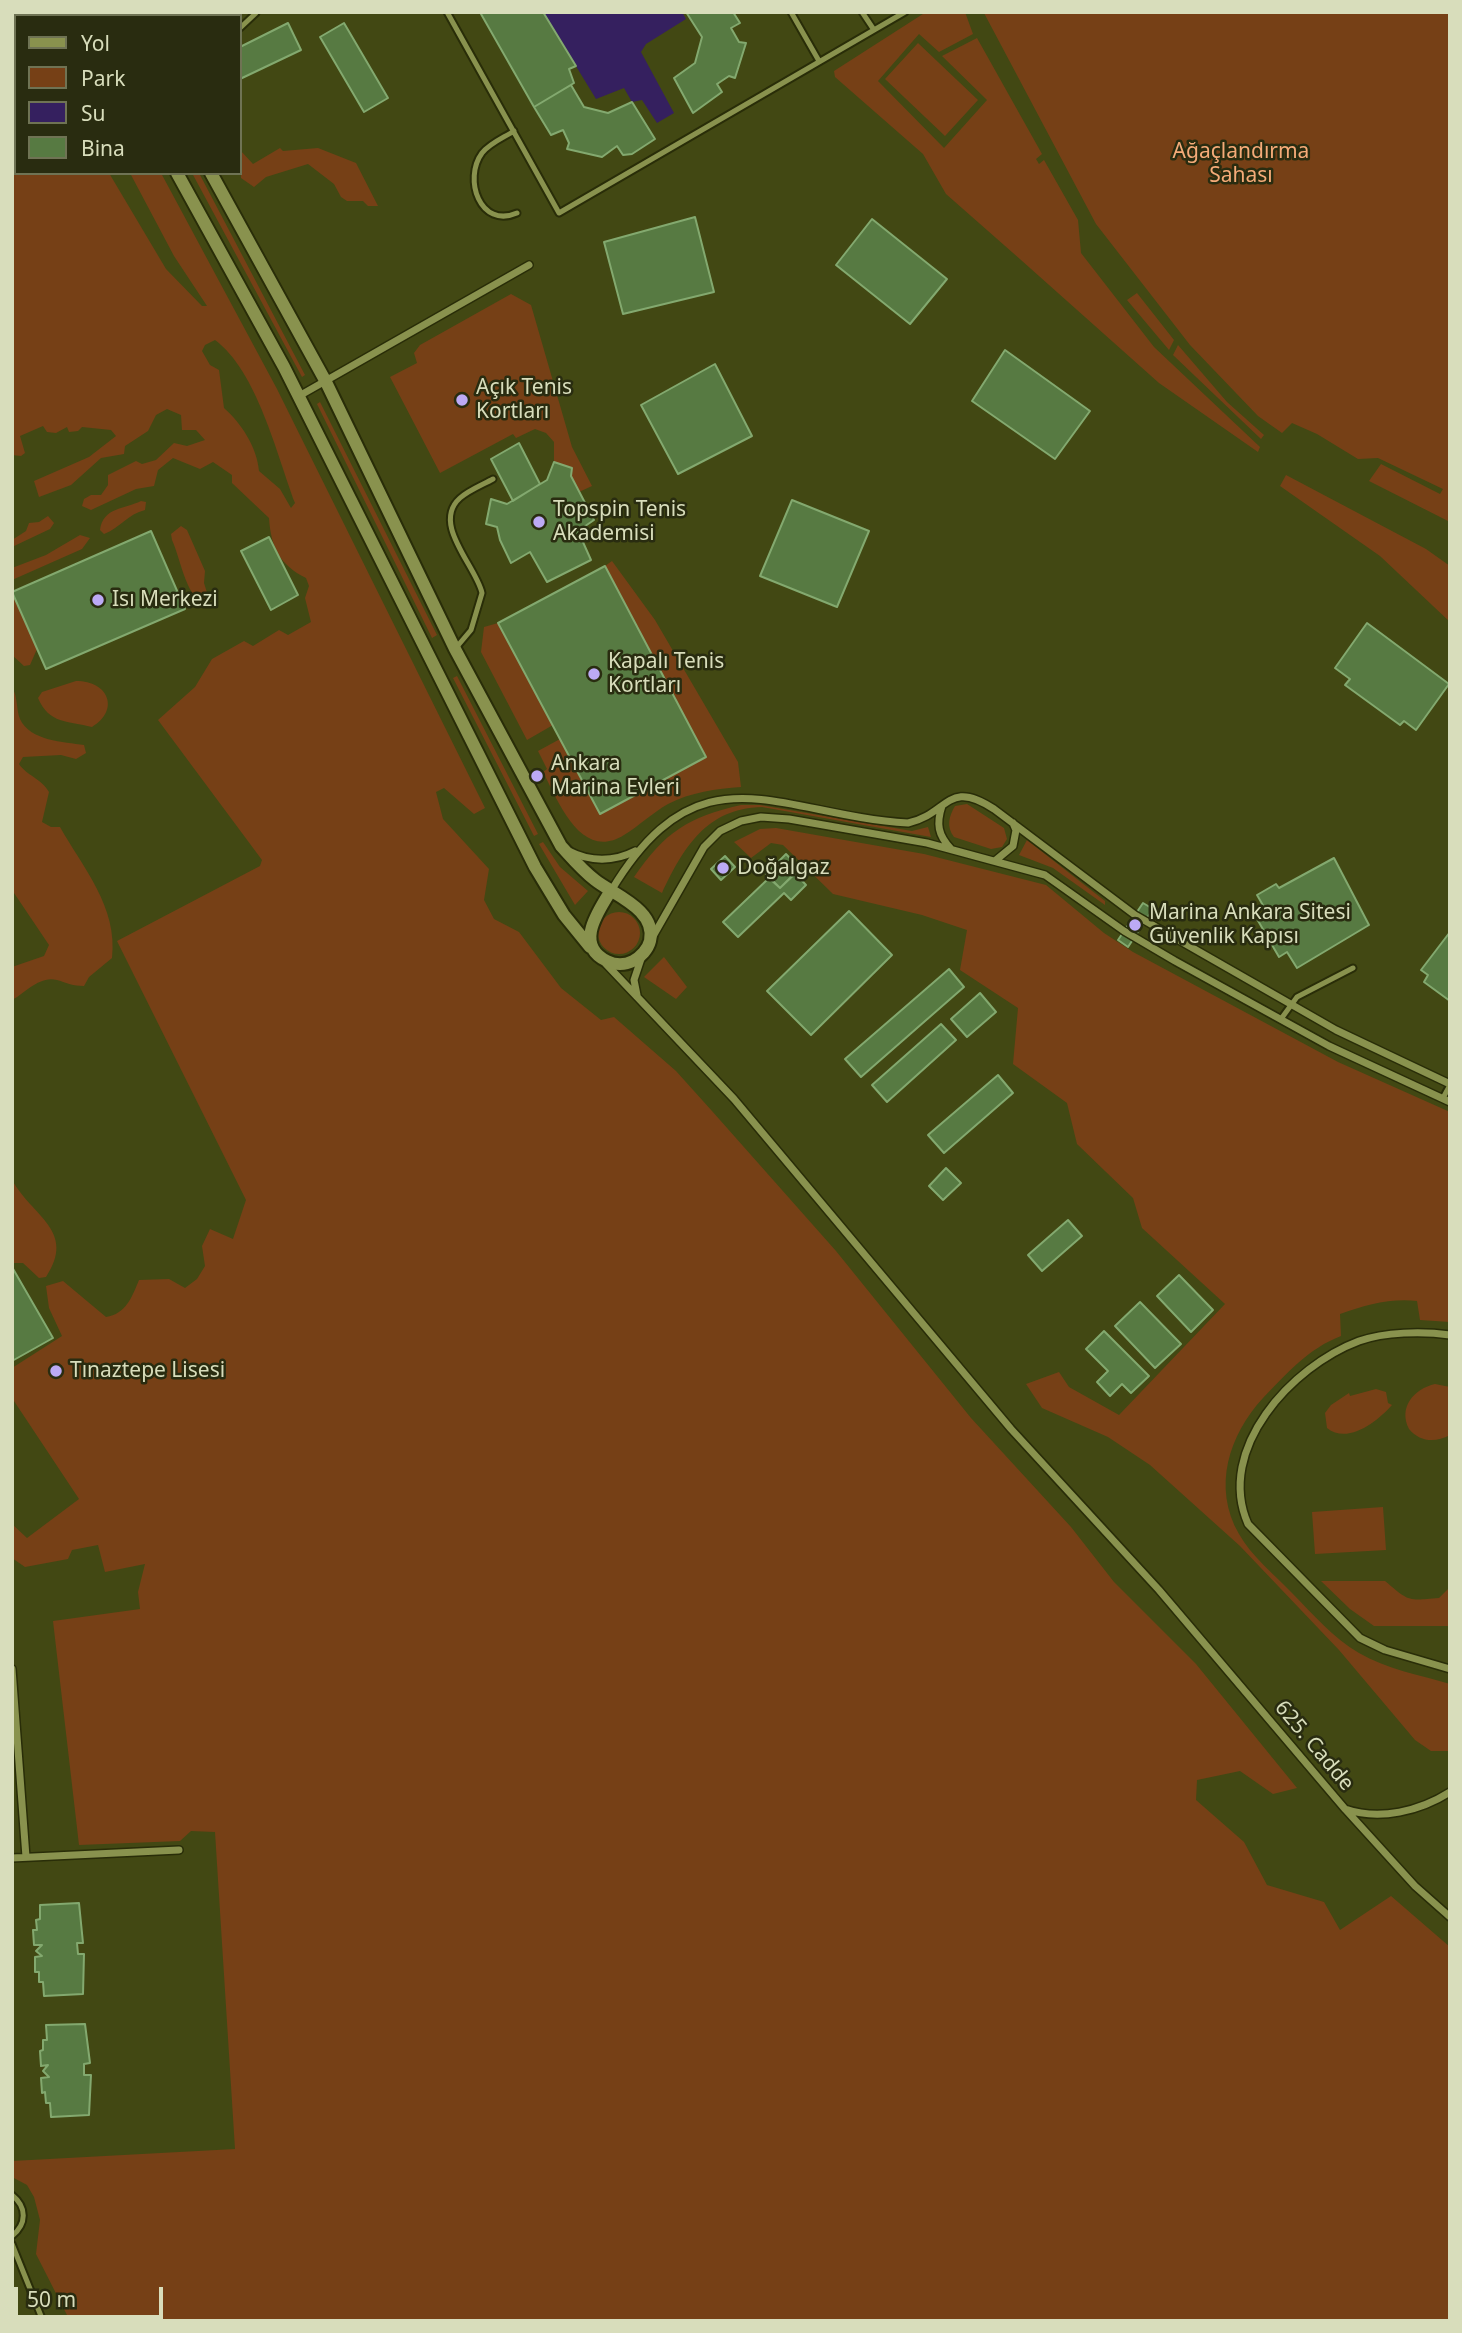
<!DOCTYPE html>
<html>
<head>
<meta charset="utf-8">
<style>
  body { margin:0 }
  #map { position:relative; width:1462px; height:2333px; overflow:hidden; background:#424813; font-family:"Noto Sans",sans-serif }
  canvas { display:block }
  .frame { position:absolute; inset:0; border:14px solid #d8ddbb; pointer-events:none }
  .legend { position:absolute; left:14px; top:14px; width:228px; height:161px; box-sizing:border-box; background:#292c10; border:2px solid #6f7354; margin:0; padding:9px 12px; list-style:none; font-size:21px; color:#d8ddbb }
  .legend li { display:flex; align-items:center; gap:14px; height:35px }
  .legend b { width:35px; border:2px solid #6f7354 }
  .scale { position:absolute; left:14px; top:2287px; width:149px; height:32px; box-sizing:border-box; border:4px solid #d8ddbb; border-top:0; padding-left:9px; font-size:21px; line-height:24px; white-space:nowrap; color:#d8ddbb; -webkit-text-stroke:5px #292c10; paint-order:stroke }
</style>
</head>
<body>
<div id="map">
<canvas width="1462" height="2333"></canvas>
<div class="frame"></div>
<ul class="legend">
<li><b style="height:9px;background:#89924e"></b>Yol</li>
<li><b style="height:19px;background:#764016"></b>Park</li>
<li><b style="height:19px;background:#35205f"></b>Su</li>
<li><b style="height:19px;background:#577a42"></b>Bina</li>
</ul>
<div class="scale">50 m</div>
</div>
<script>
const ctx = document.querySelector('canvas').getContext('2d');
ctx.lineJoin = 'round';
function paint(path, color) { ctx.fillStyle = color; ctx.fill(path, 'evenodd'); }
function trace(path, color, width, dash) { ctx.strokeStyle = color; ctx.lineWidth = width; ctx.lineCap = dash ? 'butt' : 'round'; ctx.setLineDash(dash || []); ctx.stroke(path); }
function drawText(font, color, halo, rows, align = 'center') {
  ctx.font = font + ' "Noto Sans",sans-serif'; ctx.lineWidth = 5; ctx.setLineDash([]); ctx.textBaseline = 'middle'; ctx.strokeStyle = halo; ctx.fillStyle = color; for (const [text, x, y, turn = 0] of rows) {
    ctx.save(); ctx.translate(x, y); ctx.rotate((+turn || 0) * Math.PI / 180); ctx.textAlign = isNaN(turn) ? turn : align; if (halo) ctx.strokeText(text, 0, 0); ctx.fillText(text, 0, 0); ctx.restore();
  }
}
paint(new Path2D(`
  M12,12H27L29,16H16V173H109L166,269L202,306H207L174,256L130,173H161L277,389L485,808L474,814L444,788L436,792L443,819L489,869L484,900L494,919L519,932L561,988L601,1020L614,1017L676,1071L712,1111L836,1251L971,1418L1071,1527L1114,1582L1196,1664L1297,1788L1273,1794L1240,1771L1197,1780L1196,1800L1244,1842L1267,1885L1324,1902L1340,1930L1391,1896L1450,1947V2321H85L67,2315L36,2254L40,2220L34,2197L27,2185L12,2177V2161L235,2149L215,1832L191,1831L180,1841L79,1845L53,1621L140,1609L138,1592L145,1564L105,1572L98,1545L72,1550L68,1559L25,1567L12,1558V1524L27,1538L79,1499L12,1398V1368L62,1336L49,1308L46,1286L63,1281L106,1317C126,1314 132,1297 139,1280L169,1279L185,1288L197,1279L205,1266L202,1246L210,1229L233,1239L246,1200L117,941L260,866L262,860L158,720L195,687L212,659L244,641L253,646L279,630L288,635L311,622L305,598L309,586L306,578C280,565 271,548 269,518L232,483V475L213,462L200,469L173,458L158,470L154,486L136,489L91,510L82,506L84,499L91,495H101L108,485V475L136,461L142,464L156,460L174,443L187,446L205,440L196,430H182L181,415L167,409L156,415L148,431L125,446L124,454L101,458L71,485L39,497L34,481L89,457L116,436L111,430L82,427L78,431L69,432L67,427L56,433L47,432L43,426L20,436L25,453L21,456L12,455ZM215,340C257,371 277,455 295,503L291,508L280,489L259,471C257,447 241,423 224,408L219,370L210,365L202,351L205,345Z
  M926,12H965L973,34L939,52L919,34L878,81L944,148L987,100L942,56L977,38L1042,154L1036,159L1039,164L1044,160L1078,220L1081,253L1154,347L1260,447L1258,452L1159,383L1021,260L946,194L923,154L835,77L834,71Z
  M1450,12V522L1369,481L1381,464L1440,494L1443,489L1378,458L1358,459L1317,434L1292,423L1282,433L1258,416L1190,345L1096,224L984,13Z
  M918,43L978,100L945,136L885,79Z
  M280,148L283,151L318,148L356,163L378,206H368L363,201H347L341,197L334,184L308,164L266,177L254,187L241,178L240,150L253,164Z
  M192,173H199L305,375L302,377Z
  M1137,293L1174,340L1169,350L1127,300Z
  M511,294L531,305L572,447L592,486L579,492L571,476L572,468L554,462V442L546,433L535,429L516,438L513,434L440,473L390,377L417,363L414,353L420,345Z
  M1178,345L1227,402L1264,435L1261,439L1173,355Z
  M320,402L437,635L432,638L317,404Z
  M1286,475L1426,549L1450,566V622L1380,556L1280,486Z
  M141,501L146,502L145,510C128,514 120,528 104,534L100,530C103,507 125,509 141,501Z
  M48,516L54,523L50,529L12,547V540L26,531L29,523L39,522Z
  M181,526L187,530L205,571L204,583L209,599L203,603C186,596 180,557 172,540L171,534Z
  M80,535L90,538L82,549L12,580V568L46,555Z
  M612,561L655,620L738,762L741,787C716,789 691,792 668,804C652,813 639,826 624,835C581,862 558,801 543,772L547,769L538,751L560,739L601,814L706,757L605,566Z
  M12,592L37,649L30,665L24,666L12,655Z
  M498,623L553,725L527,740L481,652L484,627Z
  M457,676L538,834L534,836L453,678Z
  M76,681C109,681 120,710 92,727C68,721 49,724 38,698L42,692Z
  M12,687C18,697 16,709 20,719C30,741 64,742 84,745L86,753L76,759L61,755L23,757L19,764C27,776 41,778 49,792L42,822L51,827H60C83,868 118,907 112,958L89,977L84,986C73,986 67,983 57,980C40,975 25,993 12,1000V967L44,956L49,945L12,890Z
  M967,804L1004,828L1007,839L1002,847L991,849L954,837C946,827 949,816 955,806Z
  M741,805H760L912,831L928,827L931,837L762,807C707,808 683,848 662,893L634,877C665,832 688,817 741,805Z
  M776,828L924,854L1046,885L1104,933L1133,952L1338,1062L1450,1112V1322L1420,1320L1417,1301C1391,1298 1365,1305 1340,1314L1341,1336C1309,1348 1286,1374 1263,1398C1229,1435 1212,1487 1239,1534C1251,1556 1275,1575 1292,1593C1313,1614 1333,1638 1359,1653C1386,1669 1420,1675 1450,1684V1751H1431L1415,1740L1339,1650L1240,1546L1150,1465L1108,1437L1042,1408L1026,1384L1059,1372L1069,1387L1119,1415L1225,1304L1142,1228L1133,1198L1077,1144L1067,1103L1013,1064L1018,1008L960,970L967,930L922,915L833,894L783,845L771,843L751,858L734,842L760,829Z
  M1027,840L1105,901V905L1053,868L1019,855Z
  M543,842L560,867L588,891L575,905L539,844Z
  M598 933a21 21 0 1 1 42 0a21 21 0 1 1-42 0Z
  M664,957L687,987L676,999L644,977Z
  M12,1180C32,1216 77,1231 46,1277L39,1278L23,1263H12Z
  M1435,1384L1450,1387V1435C1435,1443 1420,1442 1409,1429C1398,1407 1414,1389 1435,1384Z
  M1376,1389L1386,1392L1388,1403L1392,1405C1378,1421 1348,1445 1327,1428L1325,1413L1331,1405L1349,1393L1350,1396Z
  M1383,1507L1386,1550L1315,1554L1312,1512Z
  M1321,1581H1385C1409,1601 1406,1601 1439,1598L1450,1587V1626H1374L1350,1609Z`), '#764016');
paint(new Path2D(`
  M543,12H682L686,19L646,44L641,52L674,113L657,123L642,100L632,102L624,88L596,99Z`), '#35205f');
const building = new Path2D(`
  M483,12H543L576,66L569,69L574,83L534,107L481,14Z
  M686,12H733L740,23L731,28L739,42L746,43L735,78L729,76L717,84L722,92L693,113L674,78L695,63L702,37Z
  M288,23L301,50L240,79V47Z
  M344,23L388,98L364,112L320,37Z
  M571,85L584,107L608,113L632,102L655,139L632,154L623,155L617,146L602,157L567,149L569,143L563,130L551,135L534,107Z
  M695,217L714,292L623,314L604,242Z
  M872,219L947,279L910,324L836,265Z
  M1005,350L1090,411L1055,459L972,401Z
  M715,364L752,436L678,474L641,405Z
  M519,443L540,484L513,501L491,459Z
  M554,462L572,468L571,476L594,520L578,531L591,560L547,582L530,552L511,563L500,540L497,527L486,524L491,499L507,504L547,480Z
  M792,500L869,531L837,607L760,576Z
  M151,531L185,609L46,669L12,592Z
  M269,537L298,595L271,610L241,551Z
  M605,566L706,757L600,814L498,623Z
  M1367,623L1449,684L1416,730L1404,721L1400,725L1345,685L1350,679L1335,668Z
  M786,854L800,869L780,888L766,874Z
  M725,856L735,867L721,880L711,869Z
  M1334,858L1369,925L1297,968L1287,952L1279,957L1257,919L1268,914L1257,895L1276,884L1279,888Z
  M795,873L806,885L791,900L784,893L738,937L723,922L769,878L780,888Z
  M1143,903L1153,909L1128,947L1118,940Z
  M849,911L892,955L811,1035L767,991Z
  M1450,932V1001L1424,982L1428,975L1421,970Z
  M949,969L964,987L861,1077L845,1059Z
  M980,993L996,1012L967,1037L951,1019Z
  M941,1024L956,1040L887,1102L872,1085Z
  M998,1075L1013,1093L944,1153L928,1135Z
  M946,1168L961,1183L943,1200L929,1186Z
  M1068,1220L1082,1236L1042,1271L1028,1255Z
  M12,1267L53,1338L12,1361Z
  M1179,1275L1213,1310L1191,1332L1157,1296Z
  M1140,1302L1181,1344L1155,1368L1115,1326Z
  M1104,1331L1149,1376L1131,1393L1122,1384L1110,1396L1097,1382L1108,1371L1086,1349Z
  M79,1903L83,1943H77L78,1954H84L83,1994L44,1996L43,1982H39V1972H35V1957L42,1956L36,1951L42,1945H34L33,1930H37L36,1920L40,1919V1905Z
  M85,2024L90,2063L84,2064V2075H91L89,2115L51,2117L50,2103H46L45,2092L42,2093L41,2078L49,2077L43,2071L48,2065L41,2066L40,2051L43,2050V2040H47L46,2025Z`);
paint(building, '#577a42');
trace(building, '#83a96f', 2);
const service = new Path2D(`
  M221,12L226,16
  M447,12L559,213L905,12
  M791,12L819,61
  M862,12L874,30
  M240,28L256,13
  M514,131C503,138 490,143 482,153C463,179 480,229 517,213
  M455,649L471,630L482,593C476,566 431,524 460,498C469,490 482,485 493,479
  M1281,1019L1297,997L1353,968
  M1443,1098L1450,1085
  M12,2195C27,2207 27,2224 12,2236
  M12,2244L43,2321`);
const minor = new Path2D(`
  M299,396L529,265
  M942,806C936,824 938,835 951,849
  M569,851C590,862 614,862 635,851
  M996,860L1013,846L1016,830L1013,823
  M611,891C700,743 777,815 908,823C949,814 947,778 994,809L1135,915L1336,1030L1450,1084
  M652,938L704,847L720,831L741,821L761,817L789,819L927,843L1045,875L1124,931L1175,961L1329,1046L1450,1102
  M606,964L734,1099L1011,1429L1159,1590L1345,1809L1415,1886L1450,1917
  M637,995L634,980L641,959
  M1450,1335C1422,1331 1385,1332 1359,1341C1292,1366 1215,1449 1248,1524L1360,1638L1385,1650L1450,1669
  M12,1669L26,1857
  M1345,1809C1380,1821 1420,1811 1450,1792
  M12,1858L179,1850`);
const tertiary = new Path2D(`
  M88,12L90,16
  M123,12L125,16
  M177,173L284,367L535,867L564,915L590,947
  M211,173L326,382L455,649L561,846C572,858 582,870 595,880C614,895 657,910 650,941C648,949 641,957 633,961C625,965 615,965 607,961C574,945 598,912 610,892`);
trace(service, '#292d08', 9);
trace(minor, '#292d08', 10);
trace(tertiary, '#292d08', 16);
trace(service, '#89924e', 5);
trace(minor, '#89924e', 7);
trace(tertiary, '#89924e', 12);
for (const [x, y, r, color] of [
  [462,400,7,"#bcaaf5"],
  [539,522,7,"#bcaaf5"],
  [98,600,7,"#bcaaf5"],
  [594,674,7,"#bcaaf5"],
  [537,776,7,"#bcaaf5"],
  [723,868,7,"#bcaaf5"],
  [1135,925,7,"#bcaaf5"],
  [56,1371,7,"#bcaaf5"]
]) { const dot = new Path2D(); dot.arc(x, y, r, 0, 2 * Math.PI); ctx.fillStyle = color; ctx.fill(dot); trace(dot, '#292c10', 2.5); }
drawText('21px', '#f5ab78', '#292c10', [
  ["Ağaçlandırma",1241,152],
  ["Sahası",1241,176]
]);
drawText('21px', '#d8ddbb', '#292c10', [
  ["Açık Tenis",476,388],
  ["Kortları",476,412],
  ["Topspin Tenis",553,510],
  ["Akademisi",553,534],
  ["Isı Merkezi",112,600],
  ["Kapalı Tenis",608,662],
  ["Kortları",608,686],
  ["Ankara",551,764],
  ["Marina Evleri",551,788],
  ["Doğalgaz",737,868],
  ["Marina Ankara Sitesi",1149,913],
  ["Güvenlik Kapısı",1149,937],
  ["Tınaztepe Lisesi",70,1371]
], 'left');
drawText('21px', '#d8ddbb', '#292c10', [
  ["625. Cadde",1314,1746,50]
]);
</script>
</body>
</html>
